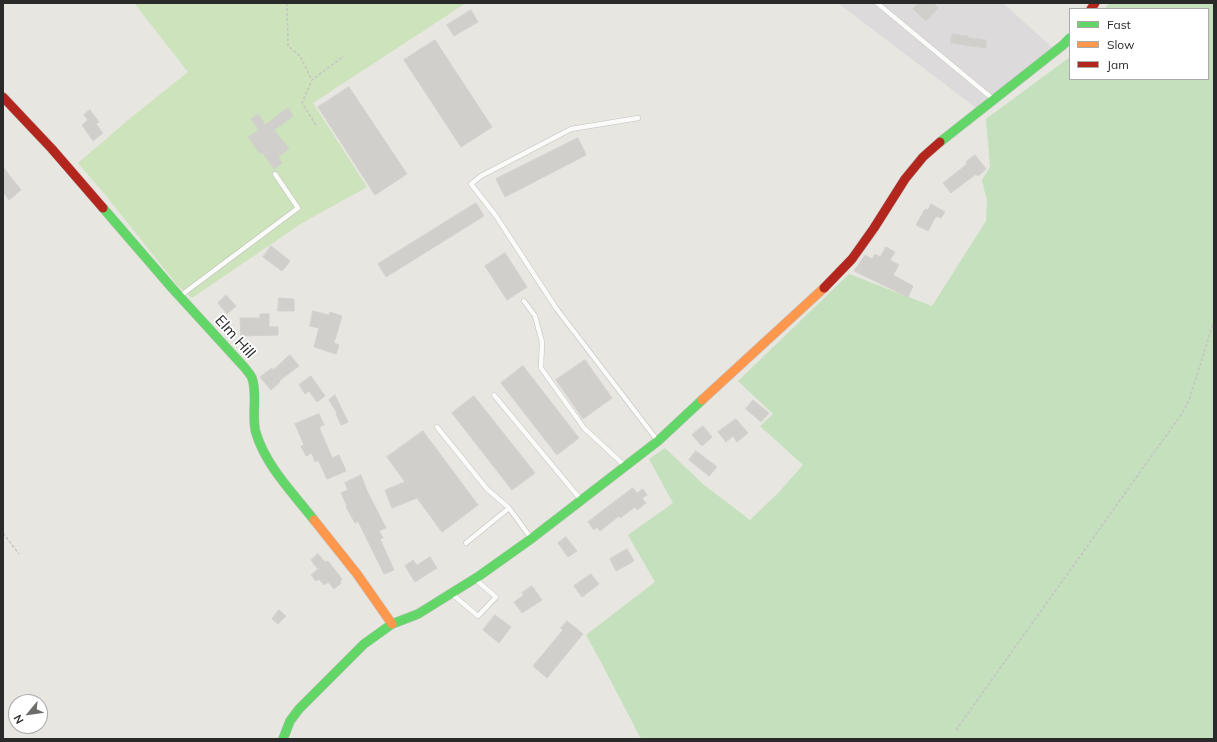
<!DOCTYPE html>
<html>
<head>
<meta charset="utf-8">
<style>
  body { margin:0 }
  #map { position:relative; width:1217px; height:742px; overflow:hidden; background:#e7e6e0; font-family:Mulish,sans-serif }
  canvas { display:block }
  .frame { position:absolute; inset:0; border:4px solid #2a2a2a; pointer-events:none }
  .legend { position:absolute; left:1069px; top:8px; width:140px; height:72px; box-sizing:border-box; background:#fff; border:1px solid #aaa; margin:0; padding:5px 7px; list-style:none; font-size:12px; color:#2a2a2a }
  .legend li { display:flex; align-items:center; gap:8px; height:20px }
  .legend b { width:20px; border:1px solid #aaa }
  .north { position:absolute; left:8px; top:694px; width:40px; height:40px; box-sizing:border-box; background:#fff; border:1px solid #aaa; border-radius:50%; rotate:241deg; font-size:11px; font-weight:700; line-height:16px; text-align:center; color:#2a2a2a }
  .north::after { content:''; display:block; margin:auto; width:14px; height:18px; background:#6c6c6a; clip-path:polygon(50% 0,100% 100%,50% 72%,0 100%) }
</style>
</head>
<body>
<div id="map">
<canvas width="1217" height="742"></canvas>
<div class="frame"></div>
<ul class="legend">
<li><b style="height:5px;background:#63d668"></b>Fast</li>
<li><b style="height:5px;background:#ff974d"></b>Slow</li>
<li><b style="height:5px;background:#b3261e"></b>Jam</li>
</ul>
<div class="north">N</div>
</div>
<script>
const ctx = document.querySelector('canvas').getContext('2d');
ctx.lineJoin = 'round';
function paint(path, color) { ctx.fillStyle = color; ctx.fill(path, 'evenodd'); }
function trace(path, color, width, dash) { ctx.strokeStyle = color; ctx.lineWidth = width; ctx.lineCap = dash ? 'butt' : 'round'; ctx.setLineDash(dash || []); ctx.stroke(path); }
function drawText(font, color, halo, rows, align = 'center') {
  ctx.font = font + ' Mulish,sans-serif'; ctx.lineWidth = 3.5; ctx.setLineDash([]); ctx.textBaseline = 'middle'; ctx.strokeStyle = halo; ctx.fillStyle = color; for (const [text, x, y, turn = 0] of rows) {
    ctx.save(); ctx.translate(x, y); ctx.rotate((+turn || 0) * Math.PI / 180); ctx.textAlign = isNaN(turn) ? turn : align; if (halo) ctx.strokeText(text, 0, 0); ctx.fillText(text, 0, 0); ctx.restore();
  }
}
paint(new Path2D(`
  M838,3H1003L1056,51L980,111Z`), '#dcdadb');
paint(new Path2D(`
  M1109,3H1214V739H641L602,664L586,635L655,582L628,535L673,503L649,459L665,448L704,485L750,520L779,492L803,465L760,426L773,414L738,381L849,274L932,306L986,221L987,201L982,180L990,167L986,119L1070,57V79H1208V9H1105Z`), '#c4e0bc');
paint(new Path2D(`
  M134,3H466L313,103L367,187L302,223L192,298L177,285L107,197L78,163L133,116L188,72Z`), '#cce3bb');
const building = new Path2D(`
  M919,3H933L938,8L926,21L913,9Z
  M471,10L478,22L454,36L447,25Z
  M952,34L968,36V38L986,40V48L951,43Z
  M435,40L492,127L461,147L404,60Z
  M349,87L407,174L375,195L318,107Z
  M288,108L293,116L274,130L289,149L278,157L282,163L274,169L262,152L260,154L248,137L259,130L251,119L258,114L265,125Z
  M90,110L99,122L96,124L103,133L93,141L82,125L88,120L84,115Z
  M578,138L586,155L505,197L496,179Z
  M975,155L986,169L978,176L976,174L951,193L943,183L967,164L966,162Z
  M3,167L21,190L9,200L3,192Z
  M476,203L484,216L386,277L378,264Z
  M931,204L945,212L941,218L936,216L928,231L916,225L925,209L928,210Z
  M271,246L290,261L282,271L263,257Z
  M886,247L895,252L890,260L899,265L893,275L913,286L908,297L854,271L865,255L872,259L875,254L880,257Z
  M505,253L527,287L507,300L485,266Z
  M226,295L236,306L227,314L218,303Z
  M279,298L294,299V311H278Z
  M313,311L329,315L330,312L342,316L334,343L339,345L336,354L314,347L319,328L310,326Z
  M260,314H269V327H278V335L241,336L240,318H260Z
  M290,355L299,366L279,381L280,382L271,390L260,377L272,368L273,370Z
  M585,360L612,398L583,419L556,380Z
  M523,366L579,438L557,455L501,383Z
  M311,376L325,396L317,402L309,391L305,394L299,385Z
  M335,395L348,422L341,425L336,414L337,413L329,400Z
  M474,396L535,473L512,490L452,413Z
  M753,400L769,413L761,422L746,409Z
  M319,414L324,425L319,427L332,458L339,455L346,471L327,479L318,460L315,462L312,453L306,456L301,446L304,445L295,424Z
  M736,419L748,433L737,442L733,436L726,442L718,432Z
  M703,426L712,437L702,446L692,435Z
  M423,431L478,505L442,532L417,498L392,508L385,490L405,482L387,457Z
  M696,451L717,467L709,476L689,460Z
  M361,475L367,491L386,528L379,531L383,538L380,539L394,570L384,574L358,521L355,523L346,507L347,506L341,493L348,490L345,483Z
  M633,488L637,493L643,489L647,495L642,498L646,503L637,510L635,507L620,518L619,516L600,531L597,527L594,530L588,522Z
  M566,537L577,551L568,557L558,543Z
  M627,549L634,561L616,571L610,559Z
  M318,554L325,562L328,561L342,579L340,581L341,583L334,589L328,582L324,585L319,579L316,581L311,575L318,569L311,560Z
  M430,557L437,568L415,582L405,566L413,560L417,565Z
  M591,574L599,584L582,597L574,586Z
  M532,586L542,600L522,613L514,602L524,595L522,593Z
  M279,610L286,616L278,624L272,619Z
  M495,615L511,627L499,643L483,630Z
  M567,621L583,634L547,678L533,666L563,630L561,628Z`);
paint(building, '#d0cfcb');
trace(building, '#d2d1cc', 1);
const lane = new Path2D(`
  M877,3L993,99
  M638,118L571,129L481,176L471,184L496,216L556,308L657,440
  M180,296L298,208L275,174
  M524,301L535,316L542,342L541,368L584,428L624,465
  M494,395L581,500
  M437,427L487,489L509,508
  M466,543L509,508L531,538
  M452,594L478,616L496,597L476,580`);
const fast = new Path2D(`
  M940,142L1063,45L1070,38
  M103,208L172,288L245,368C247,371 251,375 252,378C258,394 251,418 256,433C266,466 293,493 314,520
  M283,739L290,721L299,709L364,644L392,624L418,614L479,576L531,539L658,441L702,400`);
const slow = new Path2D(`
  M702,400L824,288
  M314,520L357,574L392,624`);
const jam = new Path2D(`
  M1091,9L1095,3
  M3,97L52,149L103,208
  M824,288L852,259L874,228L905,179L923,157L940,142`);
trace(lane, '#c2c1c0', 5.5);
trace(fast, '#c2c1c0', 10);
trace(slow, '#c2c1c0', 10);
trace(jam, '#c2c1c0', 10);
trace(new Path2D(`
  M287,3L288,46L300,56L312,80
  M316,125L302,103L312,80L344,56
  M3,533L19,554
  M956,730L1183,412L1189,400L1214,321`), '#c5c5c4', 1.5, [3, 2]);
trace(lane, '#fbfbfa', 4.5);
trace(fast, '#63d668', 9);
trace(slow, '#ff974d', 9);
trace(jam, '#b3261e', 9);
drawText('15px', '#2a2a2a', '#fff', [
  ["Elm Hill",235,337,48]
]);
</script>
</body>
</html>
